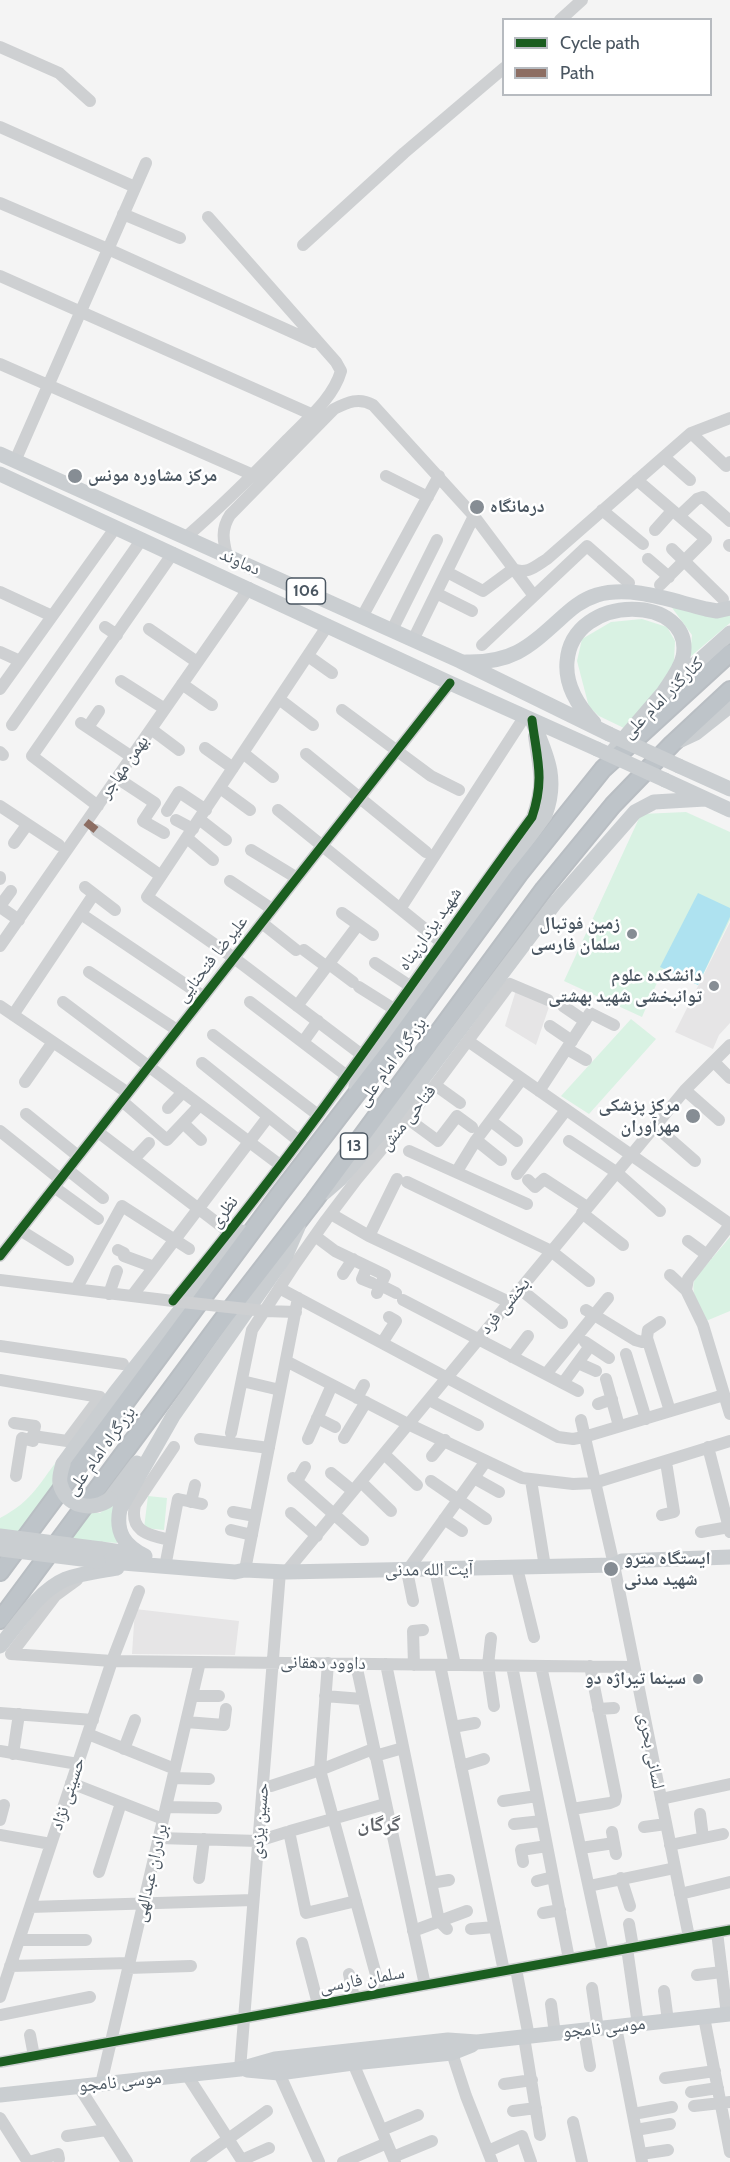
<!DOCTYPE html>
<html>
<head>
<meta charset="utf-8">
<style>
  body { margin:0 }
  #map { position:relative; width:730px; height:2162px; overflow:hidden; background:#f4f4f4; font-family:Cabin,sans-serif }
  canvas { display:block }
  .legend { position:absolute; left:502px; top:18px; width:210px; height:78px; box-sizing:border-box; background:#fff; border:2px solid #b7bbc0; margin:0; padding:8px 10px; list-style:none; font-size:18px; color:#4a5661 }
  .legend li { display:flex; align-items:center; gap:12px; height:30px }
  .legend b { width:30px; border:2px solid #b7bbc0 }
</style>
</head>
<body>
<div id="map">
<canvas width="730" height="2162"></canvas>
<ul class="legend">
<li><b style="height:8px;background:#1b5e20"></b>Cycle path</li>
<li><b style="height:8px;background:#8d6e63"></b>Path</li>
</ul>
</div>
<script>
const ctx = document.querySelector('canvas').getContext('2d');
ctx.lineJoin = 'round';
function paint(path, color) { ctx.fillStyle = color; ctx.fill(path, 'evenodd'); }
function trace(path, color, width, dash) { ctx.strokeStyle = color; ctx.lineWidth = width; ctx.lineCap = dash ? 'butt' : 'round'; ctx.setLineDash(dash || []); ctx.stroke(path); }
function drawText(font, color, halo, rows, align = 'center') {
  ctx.font = font + ' Cabin,"Noto Naskh Arabic",sans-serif'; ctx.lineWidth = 5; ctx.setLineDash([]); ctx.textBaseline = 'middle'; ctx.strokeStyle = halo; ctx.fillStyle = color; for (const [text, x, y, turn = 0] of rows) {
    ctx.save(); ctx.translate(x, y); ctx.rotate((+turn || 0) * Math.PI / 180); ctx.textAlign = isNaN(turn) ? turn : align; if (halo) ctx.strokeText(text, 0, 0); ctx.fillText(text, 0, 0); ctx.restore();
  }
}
paint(new Path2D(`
  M730,922V1023L719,1035L713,1049L675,1032Z
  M516,990L550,1004L536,1045L505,1026Z
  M135,1609L239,1621L235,1655L132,1654Z`), '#e6e5e6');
paint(new Path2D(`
  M670,605L730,614V623L690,657L692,635Z
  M642,619L667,627L675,641L674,661L667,683L626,729L599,716L589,707L577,661L582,639L611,622Z
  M686,812L730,832V920L698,985L663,969L642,1017L564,981L641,814Z
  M631,1019L656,1039L589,1114L561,1096Z
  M730,1237V1311L706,1321C700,1307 688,1291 696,1277Z
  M61,1456L56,1487L21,1533L0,1530V1518C34,1500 38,1484 61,1456Z
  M148,1496L167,1498L164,1530L144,1528Z
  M118,1500L117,1543L69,1539L88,1513H100Z`), '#d9f2e3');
paint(new Path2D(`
  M698,893L730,908V917L698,985L660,967Z`), '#aee2f0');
const highway = new Path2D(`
  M0,1572L278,1196L397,1041L519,874L603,769L730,653
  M0,1620L226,1315L314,1201L544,889L613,805L672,744L730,690`);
trace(highway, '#b9bec3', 20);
trace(new Path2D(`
  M560,20L582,0
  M0,47L59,73L90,101
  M0,127L135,187
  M0,203L108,249L314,342
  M123,214L180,238
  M303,245L404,153L504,68
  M0,276L311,414L315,419
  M0,364L260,478
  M691,433L726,466L730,462
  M664,457L690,480
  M15,461L146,163
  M386,476L428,497
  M637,480L706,539L660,585
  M602,510L643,544
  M679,516L697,499L703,497L730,521
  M655,530L672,511
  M186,537C221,507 254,474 287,440C306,420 333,399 341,371L336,362L208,217
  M729,545L730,546
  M672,549L723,599
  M227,556C223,540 221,529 230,515L334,409C348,402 359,397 373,405L474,516L534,596
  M648,559L669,577
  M513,569C527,575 536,566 547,559L691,433L730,418
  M447,572L483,591L513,569
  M0,592L52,616
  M436,593L472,611
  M362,617L439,476
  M328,625L147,897L234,958L362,1055
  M105,627L117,635
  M149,629L197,662
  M392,630L437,540
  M413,640L474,516
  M482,645L587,546L629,583
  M0,652L20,661
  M308,656L332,673
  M121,681L165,709
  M182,684L212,705
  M0,689L116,527
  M279,699L313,725
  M342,710L431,776L459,790
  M81,723L132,757
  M12,725L142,539
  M88,727L99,711
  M151,729L179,750
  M205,748L233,768
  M0,752L3,755
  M243,753L273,777
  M306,754L426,852
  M117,778L155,803L143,821L164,833
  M220,788L250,810
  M0,806L59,845
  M98,806L32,756L173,553
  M278,810L441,942
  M167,811L179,792L206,810
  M199,819L226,840
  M176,820L193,829
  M96,830L161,876
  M187,838L213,860
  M14,843L27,825
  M251,850L297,878
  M0,877V879
  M230,881L272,909
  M85,887L115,910
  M0,906L11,891
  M0,907L19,920
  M400,909L525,716
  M342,913L373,935
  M81,914L204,997
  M262,923L296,950
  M0,946L249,588
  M304,950L327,967
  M375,963L410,986
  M329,964L353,982
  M89,972L177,1030
  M359,987L394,1009
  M63,1002L280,1165
  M250,1002L347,1076
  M0,1006L128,1093
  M297,1006L358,925
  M563,1006L585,1021
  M13,1015L94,894
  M550,1026L572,1041
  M213,1035L318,1115
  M468,1041L730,1224
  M303,1042L318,1021
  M567,1049L586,1060
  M714,1062L730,1078
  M202,1063L299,1141
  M25,1082L53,1042
  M435,1085L460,1103
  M685,1090L719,1120
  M539,1091L590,1013L614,1025
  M122,1101L167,1140L200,1105
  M168,1108L183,1092
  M26,1114L78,1156
  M408,1119L438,1141L457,1116L472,1127
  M491,1121L517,1141
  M183,1123L201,1140
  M655,1126L695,1161
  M0,1131L60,1179
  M98,1132L229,1232
  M476,1140L501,1160
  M569,1141L616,1172L660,1211
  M409,1151L527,1204
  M134,1159L149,1143
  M68,1170L103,1198
  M457,1171L476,1140L522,1079
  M517,1174L566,1110
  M528,1180L535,1187L544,1179L587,1207
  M407,1182L551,1251L589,1281
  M54,1187L98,1219
  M582,1213L623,1245
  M331,1214L369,1236L509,1302
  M20,1230L68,1260
  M315,1236L335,1251L385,1275L377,1293
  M369,1236L397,1179
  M688,1241L707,1255
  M118,1250L124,1253V1256L154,1267
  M0,1256L450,683
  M367,1267L362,1279L372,1283
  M343,1274L353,1259
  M670,1275L686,1290L703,1325L730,1414
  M0,1280L173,1301C223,1240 272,1178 319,1114C391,1016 460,915 532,817C544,782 539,772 534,736
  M380,1285L396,1293
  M279,1288L558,1437L573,1439L584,1437L724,1395
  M76,1289L122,1206L189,1249
  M520,1289L562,1323
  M686,1290L688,1279L730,1225
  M109,1294L117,1271
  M132,1296L268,1117
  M403,1300L578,1391
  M586,1310L635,1340L642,1342L648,1341
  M265,1311L296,1312
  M660,1322L648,1330L647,1338L670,1411
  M585,1342L609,1358
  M382,1343L396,1321L389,1317
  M0,1346L123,1364
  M626,1354L646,1419
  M512,1357L528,1336
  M286,1361L408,1424L522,1478L573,1484L594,1483L730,1441
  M578,1363L596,1371
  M546,1374L608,1298
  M606,1379L619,1426
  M0,1380L100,1397L67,1441L33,1436L35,1426L14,1423
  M242,1381L280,1390
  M563,1383L590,1346
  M357,1398L364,1385
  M429,1400L478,1425
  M598,1404L612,1399
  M317,1418L335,1427
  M581,1420L614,1565L689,1937
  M231,1433L252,1330L295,1264L326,1220L357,1179L435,1085L510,984L548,1000
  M344,1438L366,1402
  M200,1439L269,1448
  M308,1439L332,1385
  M708,1447L730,1532
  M384,1454L417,1485
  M432,1456L445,1440
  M331,1473L353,1491
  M16,1476L22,1438L33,1441V1436
  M293,1478L363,1540
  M474,1478L499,1492
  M531,1480L545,1567
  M297,1481L305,1467
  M431,1481L486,1519
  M361,1482L391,1511
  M191,1502L195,1485
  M233,1512L255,1516
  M291,1513L317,1536
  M662,1515L674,1512L666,1462
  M444,1519L462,1531
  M231,1530L252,1535
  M701,1532L729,1527
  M170,1540C149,1535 129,1532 135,1505L174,1447
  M165,1567L178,1499L202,1504
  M517,1568L534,1637
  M245,1570L298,1298
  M435,1570L455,1665
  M286,1572L685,1090L730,1045
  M413,1601L407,1571L486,1461
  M491,1638L488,1665L494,1706
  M11,1654L112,1661L634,1667
  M11,1654L55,1596L77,1580
  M328,1663L320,1770L381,1993
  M356,1664L425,1985
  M386,1664L439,1921L447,1929
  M414,1665L413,1631L423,1630
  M440,1665L504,1971
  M512,1666L569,1959
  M541,1666L603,1953
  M192,1696H219
  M325,1696L362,1699
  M598,1709L614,1708
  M0,1713L93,1720
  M186,1722L224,1725L226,1709
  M453,1727L475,1723
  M88,1734L170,1767
  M124,1749L135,1720
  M0,1751L78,1764
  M13,1754L19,1714
  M375,1756L403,1748
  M461,1766L484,1759
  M173,1778L209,1779
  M71,1783L163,1819
  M271,1786L320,1770L373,1749
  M661,1799L730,1784
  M503,1801L537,1796
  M166,1807L216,1808
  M572,1809L610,1803L615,1801L616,1796L590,1666
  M700,1814L703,1838
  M0,1820L4,1805
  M514,1824L542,1821
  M644,1827L666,1824
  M290,1831L385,1804
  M612,1832L616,1854
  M0,1835L51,1844
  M290,1836L306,1913L356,1901
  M159,1838L258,1841L287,1832
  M670,1845L723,1834
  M581,1848L614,1843
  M523,1862L521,1850L547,1846
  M99,1872L121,1803
  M199,1878L204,1839
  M621,1878L630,1906
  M537,1881L553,1877
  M431,1883L449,1880
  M589,1886L675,1868
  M680,1894L730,1882
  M30,1907L253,1900
  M543,1913L560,1910
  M629,1924L633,1947
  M471,1929L495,1927
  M413,1931L467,1911
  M717,1932L727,2015
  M19,1940H86
  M302,1943L318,2004
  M627,1948L638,2025
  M10,1966L130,1963
  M128,1968L191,1966
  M516,1969L529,2037
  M349,1974L354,1998
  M697,1975L722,1972
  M592,1988L598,2029
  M664,1991L668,2021
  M0,1997L112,1661L139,1591
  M551,2004L555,2034
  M0,2015L90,1997
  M704,2017L730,2152
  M616,2027L642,2162
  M584,2031L590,2066
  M30,2035L34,2056
  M524,2037L540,2135
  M452,2053L466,2096L492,2162
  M0,2062L730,1930
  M353,2063L395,2162
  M240,2069L280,1572
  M279,2073L319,2162
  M187,2075L243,2162
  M665,2078L715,2071
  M101,2084L200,1662
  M504,2084L532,2080
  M79,2087L127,2162
  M691,2092L718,2088
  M694,2106L730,2102
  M513,2111L536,2108
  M633,2114L672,2107
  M0,2118L28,2162
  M573,2122L582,2162
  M382,2130L418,2115
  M636,2130L670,2124
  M67,2136L106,2130
  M488,2151L522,2136L531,2162
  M641,2154L668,2150
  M393,2157L432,2141
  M242,2160L269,2148
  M29,2162L58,2154L59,2159
  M196,2162L267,2111
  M343,2162L387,2143`), '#ced0d2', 12);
trace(new Path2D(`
  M0,454L460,661L609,734
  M0,474L450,683L597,749
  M466,662C511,663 527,649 559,620C571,609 581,600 597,595C632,585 672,601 706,609L717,611L730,608
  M594,723C578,706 565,686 567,662C572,591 696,594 683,657C680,670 670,682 663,693
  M681,740L696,733L730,706
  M614,750L663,693L730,633
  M679,766L730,789
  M665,780L730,810
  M356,1086L367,1067L434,967L545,815C559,778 546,754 532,720
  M325,1192L340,1179L394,1117L555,903L635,812L654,802L705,799
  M63,1464L115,1393L242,1232
  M110,1499L137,1463
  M101,1549L140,1555
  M145,1556C125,1546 115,1533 120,1509L173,1416L286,1255L298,1227
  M98,1561L235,1572L245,1570L286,1572L614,1565L622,1561L730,1557
  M0,1646C19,1623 38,1591 66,1579C82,1573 100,1571 117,1568
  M247,2070L279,2073L353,2063L452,2053L472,2045
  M0,2095L240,2069L275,2059L448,2040L477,2042L730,2014`), '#caced1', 15);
trace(highway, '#bec4c9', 16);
trace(new Path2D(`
  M173,1301L265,1311`), '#ced0d2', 12);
trace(new Path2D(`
  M609,734L679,766
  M597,749L665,780
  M63,1464C61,1470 59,1477 60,1483C65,1507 93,1512 110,1499
  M0,1536L101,1549
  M0,1549L98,1561`), '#caced1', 15);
trace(new Path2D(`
  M86,822L96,830`), '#8d6e63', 8, [15, 8]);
trace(new Path2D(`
  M0,1256L450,683
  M173,1301C223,1240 272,1178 319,1114C391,1016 460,915 532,817C545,779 537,759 532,720
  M0,2062L730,1930`), '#1b5e20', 9);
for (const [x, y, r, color] of [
  [75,476,8,"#868d94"],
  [477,507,8,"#868d94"],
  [632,934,6,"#868d94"],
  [714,986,6,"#868d94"],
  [693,1116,8,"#868d94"],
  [611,1569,8,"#868d94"],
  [698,1679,6,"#868d94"]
]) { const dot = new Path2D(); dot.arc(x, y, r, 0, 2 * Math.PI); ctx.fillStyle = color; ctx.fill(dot); trace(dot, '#fff', 2); }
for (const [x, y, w] of [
  [306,591,39],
  [354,1146,27]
]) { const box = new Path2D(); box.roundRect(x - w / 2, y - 13, w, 26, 4.5); ctx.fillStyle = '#fff'; ctx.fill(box); trace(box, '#4a5661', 1.5); }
drawText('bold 16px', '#4a5661', null, [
  ["106",306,591],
  ["13",354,1146]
]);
drawText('bold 18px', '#4a5661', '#fff', [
  ["مرکز مشاوره مونس",88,476,"left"],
  ["درمانگاه",490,507,"left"],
  ["زمین فوتبال",620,924],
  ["سلمان فارسی",620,945],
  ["دانشکده علوم",702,976],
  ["توانبخشی شهید بهشتی",702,997],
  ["مرکز پزشکی",680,1106],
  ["مهرآوران",680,1127],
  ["ایستگاه مترو",624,1559,"left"],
  ["شهید مدنی",624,1580,"left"],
  ["سینما تیراژه دو",686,1679]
], 'right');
drawText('18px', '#4a5661', '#fff', [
  ["دماوند",240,562,24],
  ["کنارگذر امام علی",663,698,-45],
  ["بهمن مهاجر",124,767,-55],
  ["شهید یزدان‌پناه",430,929,-55],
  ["علیرضا فتحنایی",212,959,-52],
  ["بزرگراه امام علی",392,1062,-54],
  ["فتاحی منش",408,1118,-51],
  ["نظری",224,1212,-52],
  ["بخشی فرد",505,1306,-50],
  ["بزرگراه امام علی",101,1451,-54],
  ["آیت الله مدنی",429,1570,-1],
  ["داوود دهقانی",323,1663,1],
  ["لسانی بحری",651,1751,79],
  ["حسینی نژاد",68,1794,-72],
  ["حسین یزدی",260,1821,-85],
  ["برادران عبدالهی",151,1873,-77],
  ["سلمان فارسی",362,1980,-10],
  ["موسی نامجو",604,2028,-6],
  ["موسی نامجو",120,2082,-6]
]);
drawText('bold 20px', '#5f6368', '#fff', [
  ["گرگان",379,1825]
]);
</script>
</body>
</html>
